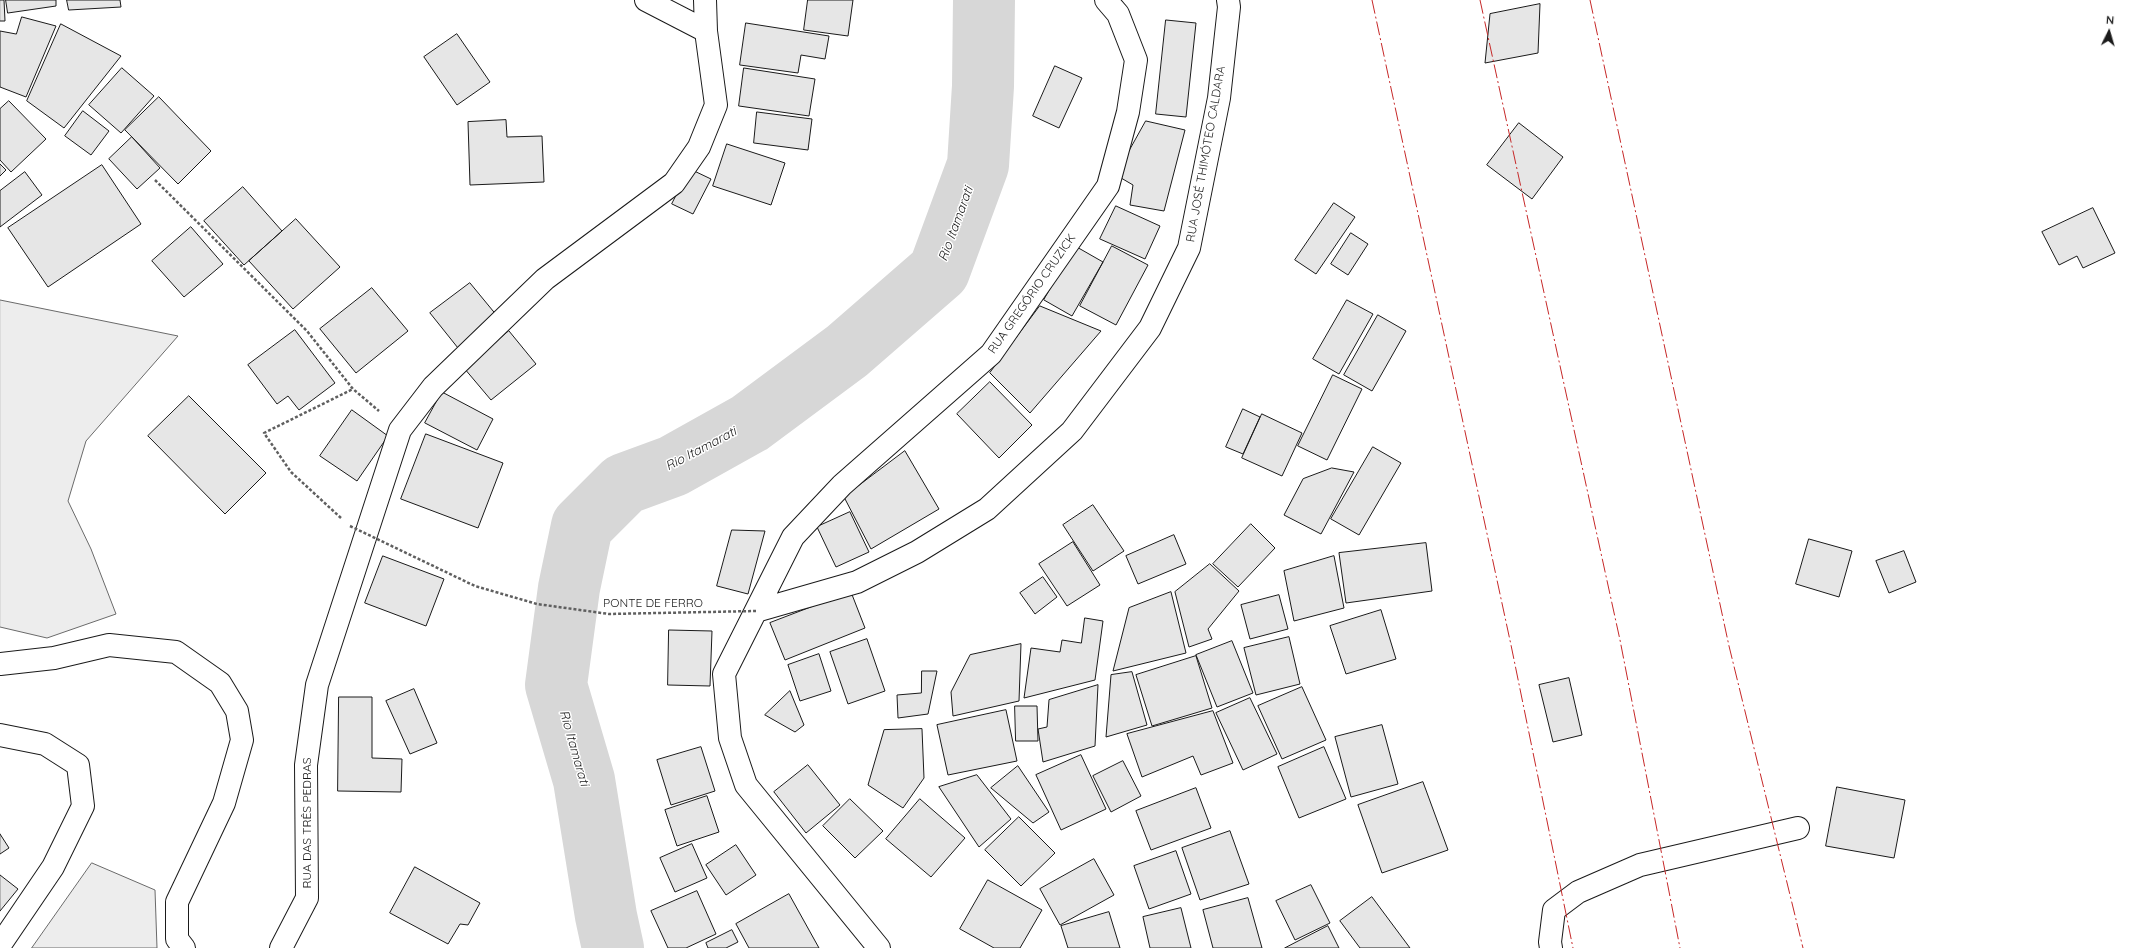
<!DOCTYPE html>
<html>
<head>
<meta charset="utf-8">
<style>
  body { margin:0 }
  #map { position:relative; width:2141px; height:948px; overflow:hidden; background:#fff; font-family:Quicksand,sans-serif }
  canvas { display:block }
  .north { position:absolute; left:2089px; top:12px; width:40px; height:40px; -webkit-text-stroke:3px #fff; paint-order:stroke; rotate:5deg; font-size:11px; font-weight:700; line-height:16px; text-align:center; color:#1a1a1a }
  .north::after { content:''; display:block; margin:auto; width:14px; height:18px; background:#1a1a1a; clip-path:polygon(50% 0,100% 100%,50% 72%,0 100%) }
</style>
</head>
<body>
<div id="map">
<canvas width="2141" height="948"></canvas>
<div class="north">N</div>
</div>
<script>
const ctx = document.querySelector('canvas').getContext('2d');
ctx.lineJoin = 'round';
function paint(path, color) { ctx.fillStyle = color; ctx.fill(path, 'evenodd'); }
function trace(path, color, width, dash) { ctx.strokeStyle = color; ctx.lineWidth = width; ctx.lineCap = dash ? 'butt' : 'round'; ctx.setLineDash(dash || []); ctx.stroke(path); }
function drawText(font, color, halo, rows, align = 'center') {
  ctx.font = font + ' Quicksand,sans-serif'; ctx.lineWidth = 3; ctx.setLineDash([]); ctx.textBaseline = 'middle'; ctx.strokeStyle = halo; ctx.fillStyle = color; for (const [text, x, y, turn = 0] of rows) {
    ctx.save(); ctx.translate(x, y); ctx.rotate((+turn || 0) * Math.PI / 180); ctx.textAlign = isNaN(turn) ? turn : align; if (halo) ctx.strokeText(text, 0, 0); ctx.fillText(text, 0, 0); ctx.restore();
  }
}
const built = new Path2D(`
  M0,300L178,336L86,441L68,501L91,549L116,614L47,638L0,627Z
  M92,863L155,890L157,948H32Z`);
paint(built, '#ededed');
trace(built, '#6a6a6a', 1);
trace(new Path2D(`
  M613,948L606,916L584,780L556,685L569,588L582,526L624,484L673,466L750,423L847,351L939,271L978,165L983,86L984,0`), '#d7d7d7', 62);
const building = new Path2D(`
  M0,0H4L5,21H0Z
  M6,0H56V6L8,13Z
  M67,0H120L121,7L69,10Z
  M808,0H853L848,36L804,30Z
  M1540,4L1538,53L1485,63L1490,14Z
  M22,17L56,26L26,97L0,87V31L16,34Z
  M1166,20L1196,23L1186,117L1156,114Z
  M746,23L829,36L825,59L801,55L798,73L740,65Z
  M61,24L121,56L64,128L27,101Z
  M457,34L490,82L457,105L424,57Z
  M1055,66L1082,78L1059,128L1033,116Z
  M122,68L154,96L121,133L89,105Z
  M744,68L815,79L809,116L739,106Z
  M159,97L211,151L178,184L125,130Z
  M9,101L46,139L11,172L0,160V109Z
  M83,111L109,131L91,155L65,136Z
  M757,112L812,119L808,150L754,143Z
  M506,120L507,137L542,136L544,182L470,185L468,122Z
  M1146,121L1185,130L1164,211L1130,205L1133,185L1116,175Z
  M1519,123L1563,157L1532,199L1487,165Z
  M132,137L160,168L137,189L109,159Z
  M727,144L785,163L771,205L713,186Z
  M0,164L6,170L0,176Z
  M102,165L141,224L48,287L8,228Z
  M690,169L711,179L693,214L672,204Z
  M25,172L42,195L0,227V191Z
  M243,187L282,231L244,265L204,221Z
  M1334,203L1355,217L1316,274L1295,260Z
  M1116,206L1160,226L1145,259L1100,239Z
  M2093,208L2115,253L2083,268L2077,256L2059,265L2042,232Z
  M296,219L340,267L293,309L249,261Z
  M191,227L223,264L184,297L152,261Z
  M1351,233L1368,244L1348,275L1331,264Z
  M1075,246L1103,262L1072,316L1044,300Z
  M1112,246L1148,265L1116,325L1080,306Z
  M470,283L498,317L458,348L430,313Z
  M372,288L408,331L356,373L320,329Z
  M1347,300L1373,314L1339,374L1313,359Z
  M1040,306L1101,331L1030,413L990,373Z
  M1378,315L1406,331L1372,391L1344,375Z
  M295,330L335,383L299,410L288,396L277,404L248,365Z
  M509,331L536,364L491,400L464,368Z
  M1333,375L1362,389L1327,460L1298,446Z
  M990,382L1032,425L999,458L957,414Z
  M442,392L493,419L477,450L425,423Z
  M189,396L266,473L225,514L148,436Z
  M1243,409L1260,417L1243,454L1226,447Z
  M352,410L388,436L357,481L320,456Z
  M1262,414L1302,433L1282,476L1242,458Z
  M426,434L503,463L478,528L401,499Z
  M1373,447L1401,463L1359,535L1331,519Z
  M905,451L939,509L871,549L844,497Z
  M1332,468L1354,472L1321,534L1284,515L1303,479Z
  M1093,505L1124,551L1093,571L1063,525Z
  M850,512L869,552L836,567L817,527Z
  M1251,524L1275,548L1238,587L1213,564Z
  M732,530L765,531L748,594L717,586Z
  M1174,535L1186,564L1138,584L1126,556Z
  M1809,539L1852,551L1839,597L1796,584Z
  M1073,542L1100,585L1067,606L1039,564Z
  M1426,543L1432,591L1346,603L1339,553Z
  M1904,551L1916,582L1889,593L1876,561Z
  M383,556L444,579L426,626L365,603Z
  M1334,556L1344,608L1294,621L1284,571Z
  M1210,564L1239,591L1208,629L1212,639L1189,647L1175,592Z
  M1043,577L1057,597L1035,614L1020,593Z
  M851,592L865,628L785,660L770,623Z
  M1171,592L1186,653L1113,671L1129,608Z
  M1279,595L1288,629L1250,639L1241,605Z
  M1381,610L1396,659L1346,674L1330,626Z
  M1085,618L1103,621L1095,680L1024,698L1031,648L1060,652L1062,640L1081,643Z
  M669,630L712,631L710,686L668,685Z
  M1289,637L1300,684L1256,695L1244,648Z
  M867,639L885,691L848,704L830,652Z
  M1232,641L1253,693L1217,707L1196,655Z
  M1021,644L1019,701L953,716L951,692L970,655Z
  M819,654L831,691L800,701L788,665Z
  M1196,656L1212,708L1152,726L1136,675Z
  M922,671H937L928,714L898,718L897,695L921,693Z
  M1132,672L1147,725L1106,737L1111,675Z
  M1569,678L1582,735L1553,742L1539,685Z
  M1098,685L1095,746L1043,762L1038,729L1047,727L1049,700Z
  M1302,687L1326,740L1282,759L1258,706Z
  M414,689L437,743L410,754L386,701Z
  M790,691L804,725L795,732L765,715Z
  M339,697H372V758L402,759L401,792L338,791Z
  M1250,698L1277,754L1243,770L1216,713Z
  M1015,706H1037L1038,741H1016Z
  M1006,710L1017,761L948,775L937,725Z
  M1213,711L1233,763L1201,775L1193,756L1142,777L1127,734Z
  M1382,725L1398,784L1351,797L1335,737Z
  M922,729L924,778L903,808L868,785L884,730Z
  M701,747L715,791L671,805L657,760Z
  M1324,747L1346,799L1299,818L1278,767Z
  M1081,755L1106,809L1061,830L1036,775Z
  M1123,761L1141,796L1111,812L1093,776Z
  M808,765L840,805L806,833L774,792Z
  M1018,766L1049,812L1033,823L991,788Z
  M977,775L1011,819L979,847L939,787Z
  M1423,782L1448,850L1382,873L1358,805Z
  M1837,787L1905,800L1894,858L1826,846Z
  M1196,788L1211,828L1151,850L1136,811Z
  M707,796L719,832L677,846L665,810Z
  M850,799L883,831L855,858L823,826Z
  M920,799L965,838L931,877L886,839Z
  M1019,817L1055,853L1021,886L985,850Z
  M1230,831L1249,884L1200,900L1182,848Z
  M0,834L9,848L0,854Z
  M692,844L707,878L675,892L660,858Z
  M736,845L756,875L726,895L706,865Z
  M1176,851L1191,894L1149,909L1134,866Z
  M1094,859L1114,895L1060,925L1040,889Z
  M415,867L480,903L468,925L460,924L448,944L390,913Z
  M0,875L18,889L0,911Z
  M988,880L1042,910L1020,948H994L960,929Z
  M1311,885L1330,923L1295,940L1276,901Z
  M697,891L716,934L686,948H668L651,911Z
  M789,894L819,948H749L736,924Z
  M1372,897L1410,948H1360L1340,921Z
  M1248,898L1262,948H1213L1203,910Z
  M1181,908L1191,948H1150L1143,917Z
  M1109,912L1120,948H1068L1061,926Z
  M1328,926L1339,948H1285Z
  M732,930L738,942L726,948H708L706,943Z`);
paint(building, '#e6e6e6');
trace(building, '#1a1a1a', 1);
const minor = new Path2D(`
  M646,0L706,31
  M756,611L857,582L917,552L987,509L1072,431L1150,328L1189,248L1219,98L1229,7L1228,0
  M0,664L54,658L109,645L176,652L220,683L237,711L242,740L224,803L177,902V939L184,948
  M0,735L45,744L78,765L83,806L53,867L0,945
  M281,948L307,898L306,765L317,685L400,430L433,387L545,279L674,183L699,147L716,105L706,31L705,0
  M879,948L746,785L730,738L724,674L793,537L842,485L991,354L1108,186L1128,112L1136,60L1118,14L1106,0
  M1551,948L1550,942L1554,910L1578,892L1640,865L1798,828`);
trace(minor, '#1a1a1a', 24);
trace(new Path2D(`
  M155,180L307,331L353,389L379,411
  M341,518L291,472L264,433L353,389`), '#5f5f5f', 2.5, [3, 2]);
trace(minor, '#fff', 22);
trace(new Path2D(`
  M350,526L475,586L537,604L609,614L756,611`), '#5f5f5f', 2.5, [3, 2]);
trace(new Path2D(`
  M1372,0L1511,645L1573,948
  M1480,0L1620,640L1680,948
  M1590,0L1729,646L1803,948`), '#c62828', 1, [14, 3, 2, 3]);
drawText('12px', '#1a1a1a', '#fff', [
  ["RUA JOSÉ THIMÓTEO CALDARA",1206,154,-80],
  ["RUA GREGÓRIO CRUZICK",1032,294,-55],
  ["PONTE DE FERRO",653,603],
  ["RUA DAS TRÊS PEDRAS",307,823,-90]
]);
drawText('italic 13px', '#1a1a1a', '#fff', [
  ["Rio Itamarati",956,224,-70],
  ["Rio Itamarati",701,449,-28],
  ["Rio Itamarati",574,748,74]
]);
</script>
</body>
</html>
